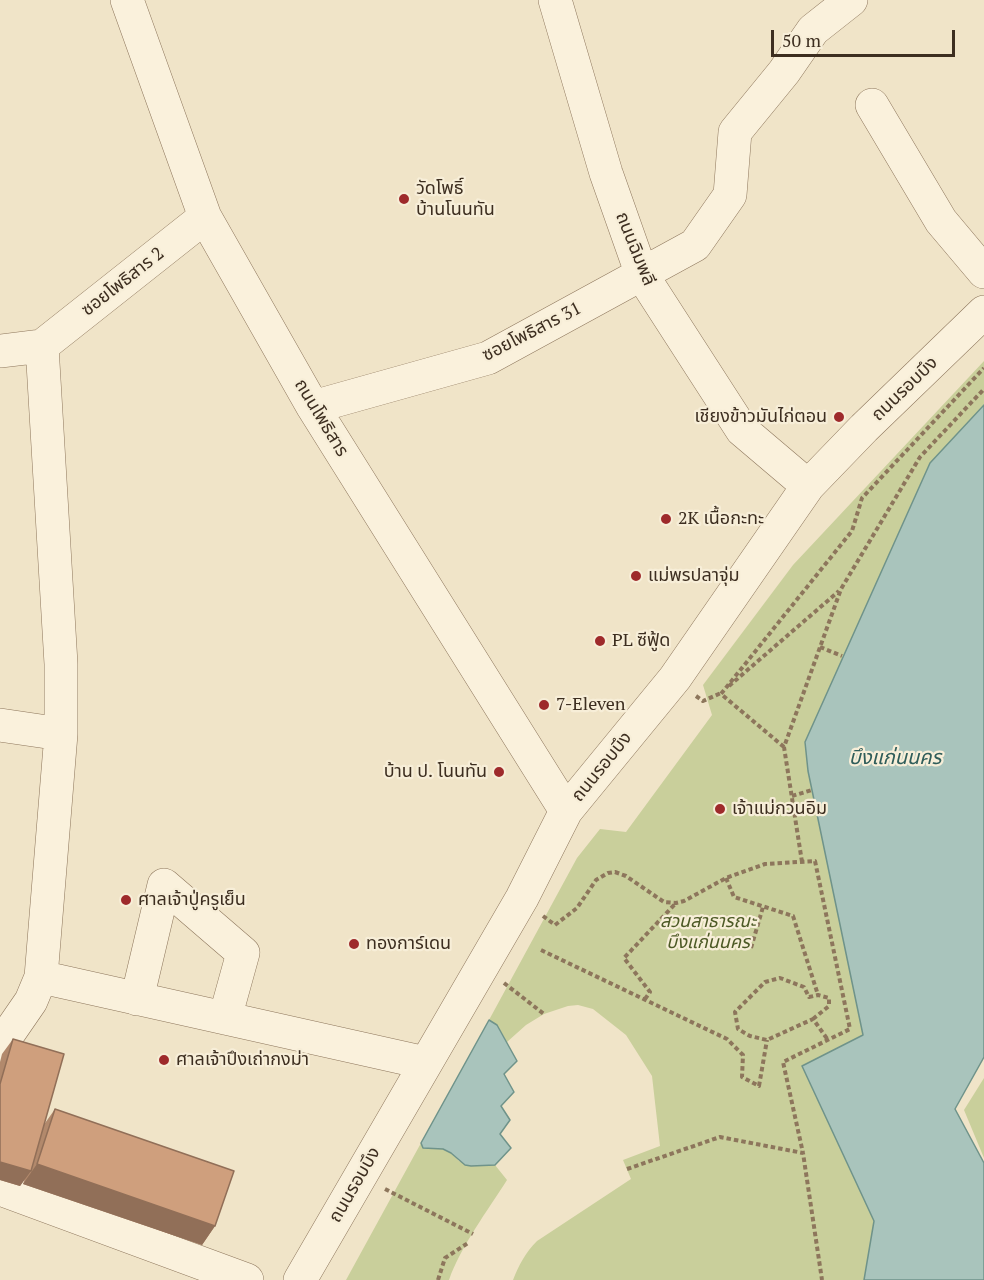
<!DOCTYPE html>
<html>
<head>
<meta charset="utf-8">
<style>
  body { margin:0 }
  #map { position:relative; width:984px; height:1280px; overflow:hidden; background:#f0e4c8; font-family:"PT Serif",serif }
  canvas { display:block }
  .scale { position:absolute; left:771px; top:30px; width:184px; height:27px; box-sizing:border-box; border:3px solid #3d2e20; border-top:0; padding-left:8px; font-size:18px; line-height:21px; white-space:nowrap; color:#3d2e20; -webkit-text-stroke:4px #f7eed8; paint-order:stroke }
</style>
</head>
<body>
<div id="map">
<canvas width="984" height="1280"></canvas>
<div class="scale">50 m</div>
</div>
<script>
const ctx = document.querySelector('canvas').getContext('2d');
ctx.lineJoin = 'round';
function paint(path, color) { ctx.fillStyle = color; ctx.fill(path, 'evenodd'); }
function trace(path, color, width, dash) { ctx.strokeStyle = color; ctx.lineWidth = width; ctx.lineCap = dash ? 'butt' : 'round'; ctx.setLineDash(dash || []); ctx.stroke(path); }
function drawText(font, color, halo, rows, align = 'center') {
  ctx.font = font + ' "PT Serif","Noto Sans Thai",serif'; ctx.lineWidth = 4.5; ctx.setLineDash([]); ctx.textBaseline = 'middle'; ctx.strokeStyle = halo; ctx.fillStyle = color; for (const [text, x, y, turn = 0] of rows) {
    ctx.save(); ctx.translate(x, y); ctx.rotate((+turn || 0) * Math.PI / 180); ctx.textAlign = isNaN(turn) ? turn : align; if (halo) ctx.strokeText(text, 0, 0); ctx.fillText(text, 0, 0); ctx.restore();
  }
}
paint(new Path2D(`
  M984,361V405L930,463L805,742L808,771L863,1035L802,1066L874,1221L864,1280H513C519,1265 525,1253 537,1241L631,1179L623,1160L660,1146L652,1076L626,1035L593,1009L578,1005L568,1006L544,1014L526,1025L507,1042L497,1025L489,1020L577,858L600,829L626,832L712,715L703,685L793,565Z
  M984,1078V1158L964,1110Z
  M421,1143L423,1148L443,1149L451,1153L459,1161L471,1166L495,1165L507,1180C488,1210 461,1246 449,1280H346Z`), '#c9cf9b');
const water = new Path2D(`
  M984,405V1057L955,1109L984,1163V1280H864L874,1221L802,1066L863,1035L808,771L805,742L930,463Z
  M489,1020L497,1025L517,1061L504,1074L514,1092L501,1106L510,1120L500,1134L511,1148L495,1165L471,1166L465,1165L451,1153L443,1149L423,1148L421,1143Z`);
paint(water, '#a9c4bc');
trace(water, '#6f938a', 1.5);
const minor = new Path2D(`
  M127,0L205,217L313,407L566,811
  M555,0L606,173L642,275L742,430L808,486
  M872,105L941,221L984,272
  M42,346L205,217
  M0,351L42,346
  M313,407L488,358L695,245L730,195L735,132L784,72L813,30L851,0
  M0,725L61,734V664L42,346
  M41,977L426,1063
  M137,999L164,885L243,953L225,1018
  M0,1046L31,1001L41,977L61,734
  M0,1189L247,1280
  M300,1280L522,898L566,811L675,678L808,486L864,428L984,312`);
trace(minor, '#8d765c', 34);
trace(new Path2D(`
  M820,647L842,656
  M729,686L839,591
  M696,696L703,701L721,693
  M784,747L721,694L852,531L862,498L984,368
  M792,796L812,790
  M802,862L784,747L841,589L920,457L984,389
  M726,878L734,897L793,916L818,995
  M543,916L555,925L577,908L596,880L608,873L615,872L626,876L664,902L676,903L684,901L726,878L765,864L815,861L850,1029L783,1062L803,1153
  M751,948L763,907
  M541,950L727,1039L743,1055L742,1077L759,1086L767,1040
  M504,983L544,1014
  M645,999L650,992L624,958L676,903
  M813,1019L829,1006V998L818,995L809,997L804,987L780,978L765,982L735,1012L738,1029L750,1036L767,1040L813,1019L828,1040
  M627,1169L720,1137L803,1153L822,1280
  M385,1189L473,1234
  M438,1280L445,1258L468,1243`), '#8d765c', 4, [4.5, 3]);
trace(minor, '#faf1dc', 33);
paint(new Path2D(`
  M13,1039L43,1126L55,1109L215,1226L202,1245L23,1184L25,1179L20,1186L0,1180V1062L2,1054Z`), '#b2896c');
paint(new Path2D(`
  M0,1162L31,1171L20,1186L0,1180Z
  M37,1164L215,1226L202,1245L23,1184Z`), '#916f58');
const building = new Path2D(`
  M13,1039L64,1054L31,1171L0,1162V1084Z
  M55,1109L234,1171L215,1226L37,1164Z`);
paint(building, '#cf9f7d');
trace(building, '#916f58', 1.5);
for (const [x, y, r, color] of [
  [404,199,6,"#9e2a2b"],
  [839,417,6,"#9e2a2b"],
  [666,519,6,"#9e2a2b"],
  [636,576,6,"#9e2a2b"],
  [600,641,6,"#9e2a2b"],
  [544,705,6,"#9e2a2b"],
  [499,772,6,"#9e2a2b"],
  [720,809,6,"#9e2a2b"],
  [126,900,6,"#9e2a2b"],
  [354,944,6,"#9e2a2b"],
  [164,1060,6,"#9e2a2b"]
]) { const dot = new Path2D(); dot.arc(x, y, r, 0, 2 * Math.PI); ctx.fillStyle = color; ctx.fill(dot); trace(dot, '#f7eed8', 2); }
drawText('18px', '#3d2e20', '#f7eed8', [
  ["วัดโพธิ์",416,189],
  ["บ้านโนนทัน",416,210],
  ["เชียงข้าวมันไก่ตอน",827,417,"right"],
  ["2K เนื้อกะทะ",678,519],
  ["แม่พรปลาจุ่ม",648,576],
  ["PL ซีฟู้ด",612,641],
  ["7-Eleven",556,705],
  ["บ้าน ป. โนนทัน",487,772,"right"],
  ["เจ้าแม่กวนอิม",732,809],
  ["ศาลเจ้าปู่ครูเย็น",138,900],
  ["ทองการ์เดน",366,944],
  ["ศาลเจ้าปึงเถ่ากงม่า",176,1060]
], 'left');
drawText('18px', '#3d2e20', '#f7eed8', [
  ["ถนนฉิมพลี",635,249,68],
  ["ซอยโพธิสาร 2",123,282,-38],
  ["ซอยโพธิสาร 31",532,332,-27],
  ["ถนนรอบบึง",905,389,-44],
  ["ถนนโพธิสาร",321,418,59],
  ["ถนนรอบบึง",602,767,-51],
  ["ถนนรอบบึง",355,1185,-60]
]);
drawText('italic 18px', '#4d5a26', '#f7eed8', [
  ["สวนสาธารณะ",708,922],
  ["บึงแก่นนคร",708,943]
]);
drawText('italic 20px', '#2f5d5a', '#f7eed8', [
  ["บึงแก่นนคร",895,758]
]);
</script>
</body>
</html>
